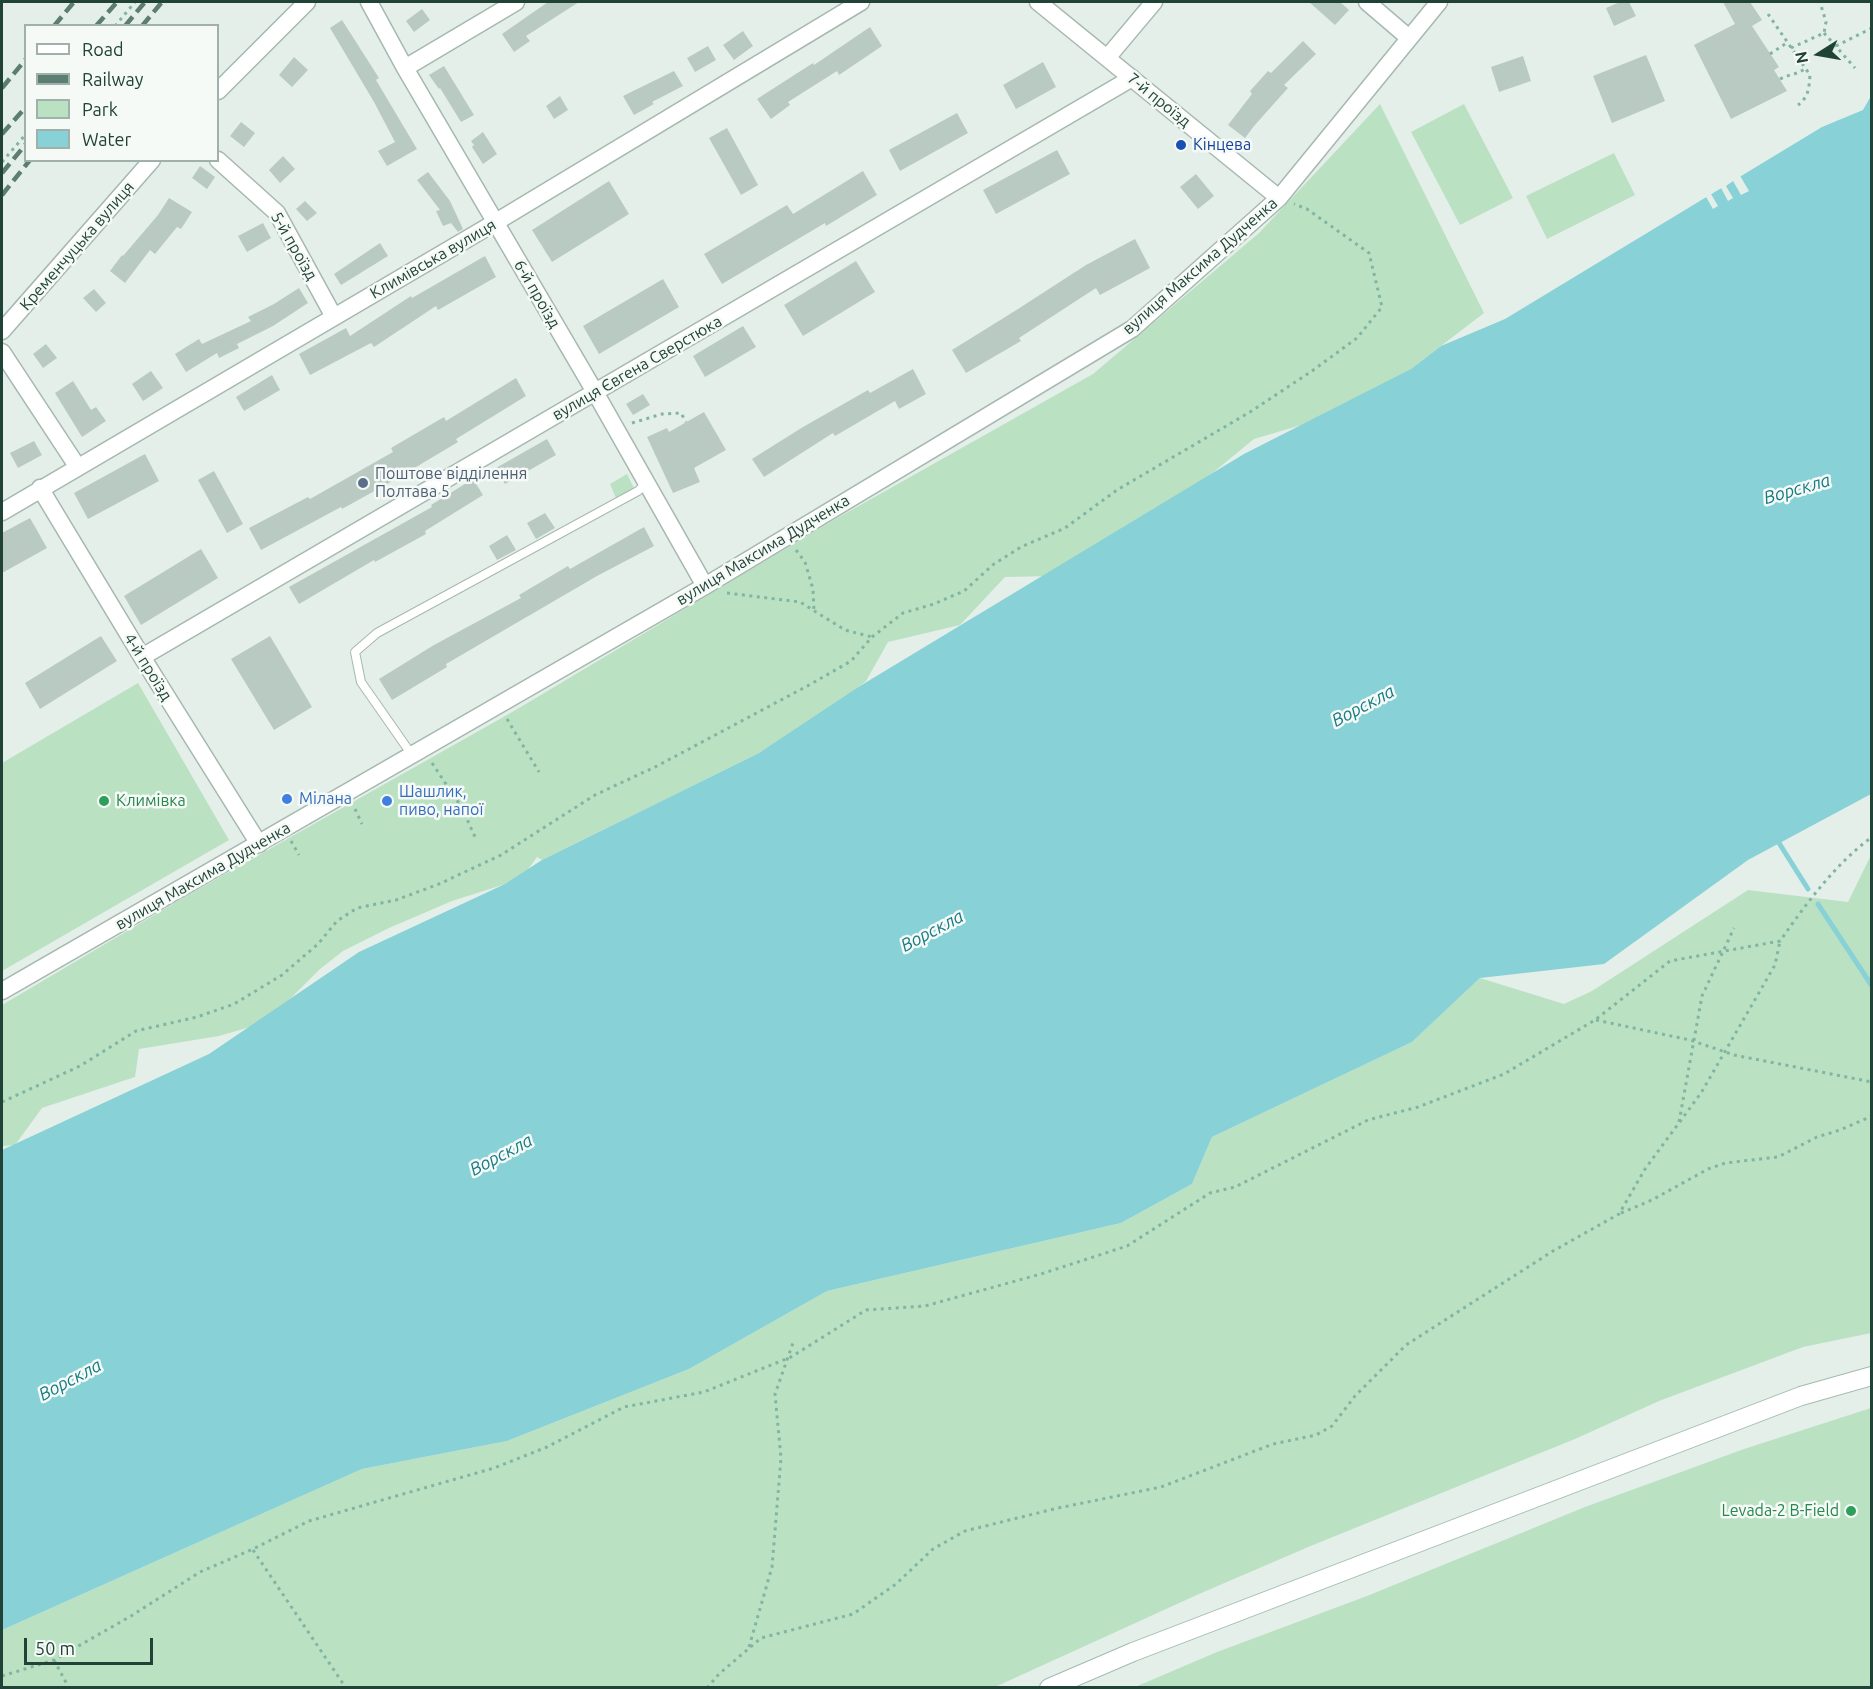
<!DOCTYPE html>
<html>
<head>
<meta charset="utf-8">
<style>
  body { margin:0 }
  #map { position:relative; width:1873px; height:1689px; overflow:hidden; background:#e4efe9; font-family:Ubuntu,sans-serif }
  canvas { display:block }
  .frame { position:absolute; inset:0; border:3px solid #214237; pointer-events:none }
  .legend { position:absolute; left:24px; top:24px; width:195px; height:138px; box-sizing:border-box; background:#f5faf7; border:2px solid #a0b0aa; margin:0; padding:8px 10px; list-style:none; font-size:18px; color:#214237 }
  .legend li { display:flex; align-items:center; gap:12px; height:30px }
  .legend b { width:30px; border:2px solid #a0b0aa }
  .north { position:absolute; left:1789px; top:24px; width:60px; height:60px; -webkit-text-stroke:4px #f5faf7; paint-order:stroke; rotate:259deg; font-size:16px; font-weight:700; line-height:24px; text-align:center; color:#214237 }
  .north::after { content:''; display:block; margin:auto; width:21px; height:27px; background:#214237; clip-path:polygon(50% 0,100% 100%,50% 72%,0 100%) }
  .scale { position:absolute; left:24px; top:1638px; width:129px; height:27px; box-sizing:border-box; border:3px solid #214237; border-top:0; padding-left:8px; font-size:18px; line-height:21px; white-space:nowrap; color:#214237; -webkit-text-stroke:4px #f5faf7; paint-order:stroke }
</style>
</head>
<body>
<div id="map">
<canvas width="1873" height="1689"></canvas>
<div class="frame"></div>
<ul class="legend">
<li><b style="height:8px;background:#fff"></b>Road</li>
<li><b style="height:8px;background:#5c7d72"></b>Railway</li>
<li><b style="height:16px;background:#bbe1c3"></b>Park</li>
<li><b style="height:16px;background:#88d1d7"></b>Water</li>
</ul>
<div class="north">N</div>
<div class="scale">50 m</div>
</div>
<script>
const ctx = document.querySelector('canvas').getContext('2d');
ctx.lineJoin = 'round';
function paint(path, color) { ctx.fillStyle = color; ctx.fill(path, 'evenodd'); }
function trace(path, color, width, dash) { ctx.strokeStyle = color; ctx.lineWidth = width; ctx.lineCap = dash ? 'butt' : 'round'; ctx.setLineDash(dash || []); ctx.stroke(path); }
function drawText(font, color, halo, rows, align = 'center') {
  ctx.font = font + ' Ubuntu,sans-serif'; ctx.lineWidth = 5; ctx.setLineDash([]); ctx.textBaseline = 'middle'; ctx.strokeStyle = halo; ctx.fillStyle = color; for (const [text, x, y, turn = 0] of rows) {
    ctx.save(); ctx.translate(x, y); ctx.rotate((+turn || 0) * Math.PI / 180); ctx.textAlign = isNaN(turn) ? turn : align; if (halo) ctx.strokeText(text, 0, 0); ctx.fillText(text, 0, 0); ctx.restore();
  }
}
paint(new Path2D(`
  M1380,104L1484,313L1411,369L1339,414L1254,439L1171,507L1054,576L1005,577L960,625L888,642L866,681L832,708L759,753L542,860L537,857L521,879L452,901L389,928L343,951L320,969L267,1022L219,1036L139,1049L135,1077L42,1108L15,1145L2,1146V1005L188,895L514,711L832,521L1093,374L1259,233Z
  M1464,104L1513,198L1460,225L1411,132Z
  M1614,153L1635,195L1547,239L1526,196Z
  M627,474L634,488L616,498L610,484Z
  M138,683L229,840L2,971V763Z
  M1871,855V1333L1803,1347L1659,1401L1575,1439L1313,1545L1199,1594L995,1687H2V1630L362,1469L507,1441L689,1369L827,1291L1121,1223L1192,1184L1212,1137L1412,1042L1480,978L1564,1004L1592,991L1748,890L1848,902Z
  M1871,1408V1687H1135L1217,1652L1367,1596L1585,1507L1744,1449Z`), '#bbe1c3');
paint(new Path2D(`
  M1871,96V794L1748,860L1604,964L1480,978L1412,1042L1212,1137L1192,1184L1121,1223L827,1291L689,1369L507,1441L362,1469L2,1630V1150L209,1054L359,952L505,884L542,860L759,753L860,686L1244,454L1411,369L1441,346L1505,319L1822,127L1863,110Z`), '#88d1d7');
paint(new Path2D(`
  M1739,174L1749,191L1741,195L1733,181L1726,186L1733,198L1728,201L1721,188L1711,194L1718,206L1713,209L1705,195Z`), '#e4efe9');
trace(new Path2D(`
  M1779,843L1808,889
  M1818,904L1872,986`), '#88d1d7', 5);
paint(new Path2D(`
  M548,2H579L526,36L530,41L514,52L502,34Z
  M1309,2H1340L1349,10L1335,25Z
  M1620,2H1629L1636,16L1614,26L1606,8Z
  M1723,2H1750L1762,20L1752,26L1779,67L1774,70L1787,91L1731,119L1694,45L1735,24Z
  M422,9L430,20L414,32L406,21Z
  M342,20L379,78L376,80L417,149L387,166L378,151L395,142L374,102L330,28Z
  M870,27L882,46L839,75L837,71L788,102L790,105L771,119L757,99L813,63L814,65Z
  M743,31L753,46L734,60L723,45Z
  M1303,41L1316,54L1284,85L1288,88L1254,126L1245,138L1228,125L1252,94L1250,91L1268,71L1271,73Z
  M708,46L716,60L695,72L687,58Z
  M1646,55L1665,101L1612,123L1593,76Z
  M1523,56L1531,81L1499,92L1491,67Z
  M294,57L308,70L292,87L279,75Z
  M1043,62L1056,87L1016,109L1003,85Z
  M444,66L474,115L461,122L440,88L439,89L429,75Z
  M674,71L683,86L652,102L654,104L634,115L623,96Z
  M560,96L568,110L554,119L546,106Z
  M957,113L968,133L900,171L889,150Z
  M241,122L255,133L244,147L230,136Z
  M727,128L758,185L741,195L709,138Z
  M483,132L497,154L483,164L472,147L474,145L471,141Z
  M1057,150L1070,174L996,214L983,190Z
  M283,156L295,169L280,183L269,170Z
  M200,166L215,177L207,189L192,178Z
  M863,171L877,195L826,226L825,223L722,284L704,254L787,205L793,214Z
  M428,172L450,201L463,229L458,232L451,223L443,226L436,211L440,210L417,180Z
  M1196,174L1214,196L1198,209L1180,187Z
  M609,181L629,214L552,262L532,230Z
  M169,198L192,212L181,229L177,227L155,254L150,250L125,283L110,271L122,255L123,256L158,215Z
  M305,201L317,213L307,221L296,209Z
  M263,223L271,238L247,252L238,236Z
  M1135,239L1150,268L1100,295L1096,288L1019,338L1021,341L966,373L952,350L1018,309L1086,265Z
  M380,243L388,256L341,285L334,274Z
  M485,256L496,277L438,310L436,306L374,347L371,343L310,375L299,354L346,328L350,336L411,296L412,298Z
  M856,261L875,292L803,336L784,305Z
  M663,279L679,307L599,354L583,326Z
  M299,288L308,303L273,326L237,344L239,348L219,358L217,353L186,372L175,354L199,339L202,344L251,321L248,317L274,304Z
  M94,289L106,303L96,312L83,298Z
  M743,326L756,347L705,377L693,356Z
  M46,344L57,358L43,368L33,354Z
  M913,369L926,394L899,409L895,401L835,436L833,433L764,477L752,459L803,427L868,390L870,393Z
  M151,371L163,388L143,401L132,384Z
  M272,375L280,390L244,411L236,397Z
  M516,378L526,396L456,439L458,442L396,479L342,509L341,507L261,550L249,528L308,497L310,499L393,452L391,448L444,417L446,421Z
  M73,381L91,410L96,407L106,421L82,437L55,393Z
  M643,394L650,405L633,415L626,404Z
  M704,412L726,450L694,468L700,482L673,493L647,437L667,428L669,432Z
  M547,439L556,455L505,484L496,468Z
  M34,441L42,455L18,468L10,453Z
  M145,454L159,481L88,519L74,493Z
  M214,471L243,524L227,533L198,480Z
  M473,479L483,495L425,531L426,534L375,562L374,560L299,604L289,587L432,507L431,505Z
  M545,513L555,528L536,539L527,523Z
  M30,518L47,548L2,573V533Z
  M644,527L654,546L597,576L446,664L447,667L392,700L379,679L434,645L521,598L519,595L568,566L570,569Z
  M507,535L516,550L497,560L489,546Z
  M201,549L218,578L141,625L124,596Z
  M101,636L117,661L40,709L25,683Z
  M270,636L312,707L274,730L231,659Z`), '#b9cac2');
const service = new Path2D(`
  M412,755L361,682L355,652L377,633L638,491L647,483`);
const minor = new Path2D(`
  M369,2L405,68L595,392L705,586
  M1038,2L1279,198
  M1367,2L1409,38
  M1107,58L1154,2
  M405,68L516,2
  M218,91L307,2
  M218,160L277,213L334,317
  M2,331L152,160
  M2,352L77,466
  M40,488L142,657L259,844
  M2,512L496,222L861,2
  M142,657L1132,78
  M2,991L705,586L1132,329L1279,198L1439,2`);
const secondary = new Path2D(`
  M1049,1688L1133,1652L1801,1396L1872,1376`);
trace(service, '#a6b8b0', 10);
trace(minor, '#a6b8b0', 19);
trace(secondary, '#a1bbb0', 20);
trace(new Path2D(`
  M1768,14L1810,75C1809,87 1809,97 1798,105
  M115,26L135,2
  M1824,33L1855,68
  M1836,46L1872,28
  M1791,48L1824,33L1826,22L1820,2
  M1770,54L1788,42
  M1780,79C1789,74 1797,75 1806,68
  M2,162L26,134
  M632,423L662,414L681,413L686,422
  M796,550L805,562L813,589L814,611
  M727,593L800,602L845,630L872,637
  M507,719L539,772
  M432,763L462,808L475,837
  M355,809L362,824
  M291,841L299,855
  M1596,1020L1690,1040L1734,1055L1872,1082
  M2,1102L80,1066L136,1031L197,1017L234,1004L282,975L318,944L337,921L357,908L396,900L439,884L501,855L595,795L657,766L811,684L851,661L872,637L903,613L934,604L964,591L994,564L1021,547L1065,528L1117,490L1250,412L1312,371L1357,338L1382,307L1369,253L1307,209L1294,204
  M1679,1122L1702,996L1734,928
  M1621,1213L1652,1200L1708,1169L1725,1163L1778,1157L1817,1137L1840,1130L1872,1116
  M253,1550L346,1688
  M749,1647L772,1567L781,1458L775,1394L794,1340
  M54,1660L69,1688
  M2,1676L54,1660L131,1616L200,1572L253,1549L309,1521L494,1468L547,1447L624,1407L704,1392L791,1357L866,1310L925,1306L1041,1274L1127,1246L1210,1193L1235,1187L1368,1120L1418,1107L1504,1074L1595,1020L1670,961L1780,941C1806,904 1835,864 1872,837
  M707,1688L719,1674L761,1638L853,1614L896,1584L933,1549L965,1531L1058,1508L1161,1487L1273,1444L1316,1435L1332,1426L1355,1396L1406,1345L1553,1251L1619,1214L1645,1169L1701,1093L1775,965L1780,941`), '#82b5a1', 3, [3, 4.5]);
trace(service, '#fff', 8);
trace(minor, '#fff', 16);
trace(secondary, '#fff', 18);
trace(new Path2D(`
  M54,26L74,2
  M96,26L117,2
  M125,26L145,2
  M142,26L162,2
  M2,88L26,59
  M2,134L26,107
  M2,173L26,144
  M2,195L30,160`), '#5c7d72', 4.5, [12, 6]);
for (const [x, y, r, color] of [
  [1181,145,6,"#1a4fb4"],
  [363,483,6,"#5c6f8a"],
  [287,799,6,"#3f7fe0"],
  [104,801,6,"#2e9e5b"],
  [387,801,6,"#3f7fe0"],
  [1851,1511,6,"#2e9e5b"]
]) { const dot = new Path2D(); dot.arc(x, y, r, 0, 2 * Math.PI); ctx.fillStyle = color; ctx.fill(dot); trace(dot, '#f5faf7', 2); }
drawText('16px', '#214237', '#f5faf7', [
  ["7-й проїзд",1159,100,39],
  ["Кременчуцька вулиця",77,246,-49],
  ["5-й проїзд",294,246,60],
  ["Климівська вулиця",433,259,-30],
  ["вулиця Максима Дудченка",1200,266,-41],
  ["6-й проїзд",537,294,60],
  ["вулиця Євгена Сверстюка",637,368,-30],
  ["вулиця Максима Дудченка",763,550,-31],
  ["4-й проїзд",148,667,58],
  ["вулиця Максима Дудченка",203,876,-30]
]);
drawText('16px', '#164399', '#f5faf7', [
  ["Кінцева",1193,145]
], 'left');
drawText('16px', '#4e5e75', '#f5faf7', [
  ["Поштове відділення",375,474],
  ["Полтава 5",375,492]
], 'left');
drawText('16px', '#366cbe', '#f5faf7', [
  ["Шашлик,",399,792],
  ["пиво, напої",399,810],
  ["Мілана",299,799]
], 'left');
drawText('16px', '#27864d', '#f5faf7', [
  ["Климівка",116,801],
  ["Levada-2 B-Field",1839,1511,"right"]
], 'left');
drawText('italic 18px', '#167a84', '#f5faf7', [
  ["Ворскла",1797,489,-16],
  ["Ворскла",1363,706,-28],
  ["Ворскла",932,931,-28],
  ["Ворскла",501,1155,-28],
  ["Ворскла",70,1380,-28]
]);
</script>
</body>
</html>
